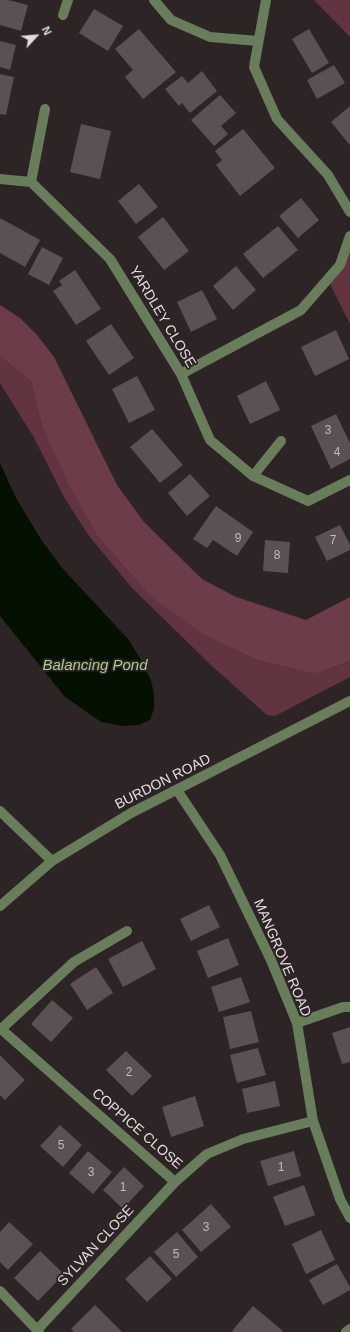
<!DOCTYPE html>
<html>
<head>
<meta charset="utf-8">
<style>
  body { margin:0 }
  #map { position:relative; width:350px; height:1332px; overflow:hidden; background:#2d2426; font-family:Arial,sans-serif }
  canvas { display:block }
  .north { position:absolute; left:16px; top:16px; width:40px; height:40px; -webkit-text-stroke:3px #2d2426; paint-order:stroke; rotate:64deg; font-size:11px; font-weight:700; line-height:16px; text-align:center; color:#e2dcde }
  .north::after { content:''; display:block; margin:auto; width:14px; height:18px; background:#e2dcde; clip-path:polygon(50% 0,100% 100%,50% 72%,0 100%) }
</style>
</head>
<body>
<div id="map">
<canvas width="350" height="1332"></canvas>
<div class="north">N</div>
</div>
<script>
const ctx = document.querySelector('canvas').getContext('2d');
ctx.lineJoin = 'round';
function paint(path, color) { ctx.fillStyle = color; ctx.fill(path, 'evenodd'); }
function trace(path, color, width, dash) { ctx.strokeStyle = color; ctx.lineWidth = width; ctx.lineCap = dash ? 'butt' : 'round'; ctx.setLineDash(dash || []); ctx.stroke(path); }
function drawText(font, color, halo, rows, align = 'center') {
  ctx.font = font + ' Arial,sans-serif'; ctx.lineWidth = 3.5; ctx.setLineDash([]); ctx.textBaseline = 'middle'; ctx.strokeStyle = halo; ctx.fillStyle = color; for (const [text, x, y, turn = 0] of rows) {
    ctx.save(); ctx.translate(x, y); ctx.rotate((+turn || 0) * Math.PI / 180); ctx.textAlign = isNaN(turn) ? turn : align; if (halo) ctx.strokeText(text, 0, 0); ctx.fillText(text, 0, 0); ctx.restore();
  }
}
paint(new Path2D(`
  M314,0H350V37Z
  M350,236V324L328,280Z
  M0,356L31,381L41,423L204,635L257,660L315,674L350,661V677L275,716L267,715L212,666L132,588L89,536L64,497L33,436L0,383Z`), '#613440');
paint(new Path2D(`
  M0,305L20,318L37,335L54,357L117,485L144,522L202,579L236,597L306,620L350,597V661L315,674L257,660L204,635L151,596L97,535L68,483L41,423L31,381L0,356Z`), '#6c3c49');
paint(new Path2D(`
  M0,463L15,496L42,541L63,569L129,640L142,662L151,680L154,694V709L150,720L139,725L123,726L101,722L65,697L0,616Z`), '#041100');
paint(new Path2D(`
  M0,0H8L28,5L21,31L0,25Z
  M94,9L123,26L108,51L79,33Z
  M139,29L176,72L143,99L125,77L133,70L115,49Z
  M309,29L329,63L312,73L292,39Z
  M0,41L16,45L10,70L0,67Z
  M334,65L345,83L317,99L307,80Z
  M202,71L217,91L190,113L182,103L179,106L165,89L182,76L188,83Z
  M0,74L14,77L6,115L0,114Z
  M220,95L236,113L221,126L228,134L214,146L191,120Z
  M350,106V145L331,122Z
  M81,124L111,131L100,179L70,172Z
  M243,129L275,168L240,196L216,165L222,160L215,151Z
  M139,184L158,207L136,224L118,201Z
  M301,198L319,220L298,238L279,216Z
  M163,217L189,251L164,270L138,237Z
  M0,218L40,240L25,267L0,253Z
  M278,226L298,250L263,278L243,254Z
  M42,247L63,258L49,285L28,274Z
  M236,266L256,290L233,310L213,286Z
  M75,270L101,309L76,325L53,291L62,285L59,281Z
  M202,290L217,319L191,332L177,302Z
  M111,324L134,358L109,375L86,341Z
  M336,330L349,359L315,376L301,347Z
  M137,376L155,410L129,423L112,389Z
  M266,381L280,410L250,424L237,396Z
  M336,414L350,443V459L331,469L311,426Z
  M152,429L183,465L160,483L130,447Z
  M190,474L210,496L187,516L168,493Z
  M216,506L253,532L237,556L213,540L207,548L193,539Z
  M340,525L350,545V550L327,561L315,537Z
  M265,540L290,542L288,573L263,571Z
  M209,905L220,927L191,941L180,919Z
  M228,938L239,965L208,978L197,951Z
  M142,941L156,969L123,987L108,959Z
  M96,967L113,993L87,1010L70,984Z
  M241,977L250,1002L219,1012L211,987Z
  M52,1000L73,1018L51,1042L31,1024Z
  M251,1011L259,1042L230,1049L223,1017Z
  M350,1027V1062L342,1064L332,1033Z
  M258,1048L266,1075L237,1083L230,1055Z
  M126,1051L152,1076L132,1096L106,1070Z
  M0,1055L25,1080L5,1100L0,1095Z
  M275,1081L280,1106L247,1113L242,1089Z
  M195,1096L204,1126L171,1137L162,1107Z
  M60,1125L82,1145L63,1167L40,1146Z
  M88,1151L112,1172L93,1194L69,1173Z
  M294,1151L301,1176L268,1186L260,1161Z
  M124,1167L144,1186L123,1209L103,1190Z
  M304,1185L315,1215L285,1226L273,1197Z
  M211,1204L231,1227L201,1252L182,1230Z
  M9,1222L33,1244L8,1270L0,1262V1232Z
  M321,1230L335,1260L306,1274L292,1244Z
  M177,1232L198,1257L176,1277L154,1252Z
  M40,1251L64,1274L38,1301L14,1278Z
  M150,1256L172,1279L147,1302L125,1279Z
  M337,1264L350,1287V1290L323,1305L309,1280Z
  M95,1305L122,1332H74L71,1329Z
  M253,1306L283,1331L282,1332H234L232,1331Z`), '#5b5154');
trace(new Path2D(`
  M154,0L171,20L210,37L258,41
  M266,0L254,67L277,119L328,175L350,212
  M63,15L68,0
  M0,179L31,182L110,259L181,374L210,440L253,476L308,501L350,480
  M31,182L45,109
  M181,374L301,310L340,265L350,236
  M253,476L281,441
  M177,790L220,855L271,960L297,1023L313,1121L340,1199L350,1218
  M0,811L52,861
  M0,906L52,861L131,813L350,701
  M297,1023L343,1007H350
  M1,1029L175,1182L207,1154L243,1139L313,1121
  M0,1030L74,962L127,931
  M0,1291L39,1332
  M37,1330L175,1182
  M346,1332L350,1329`), '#687d59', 10);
drawText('12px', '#c0b9bc', null, [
  ["3",328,431],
  ["4",337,453],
  ["9",238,539],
  ["7",333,541],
  ["8",277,556],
  ["2",129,1073],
  ["5",61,1146],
  ["1",281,1168],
  ["3",91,1173],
  ["1",123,1188],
  ["3",206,1228],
  ["5",176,1255]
]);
drawText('14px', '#e2dcde', '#2d2426', [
  ["YARDLEY CLOSE",162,317,59],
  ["BURDON ROAD",163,782,-27],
  ["MANGROVE ROAD",282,958,67],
  ["COPPICE CLOSE",137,1129,41],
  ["SYLVAN CLOSE",96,1246,-47]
]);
drawText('italic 15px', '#a7ce8a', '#2d2426', [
  ["Balancing Pond",95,666]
]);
</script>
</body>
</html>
